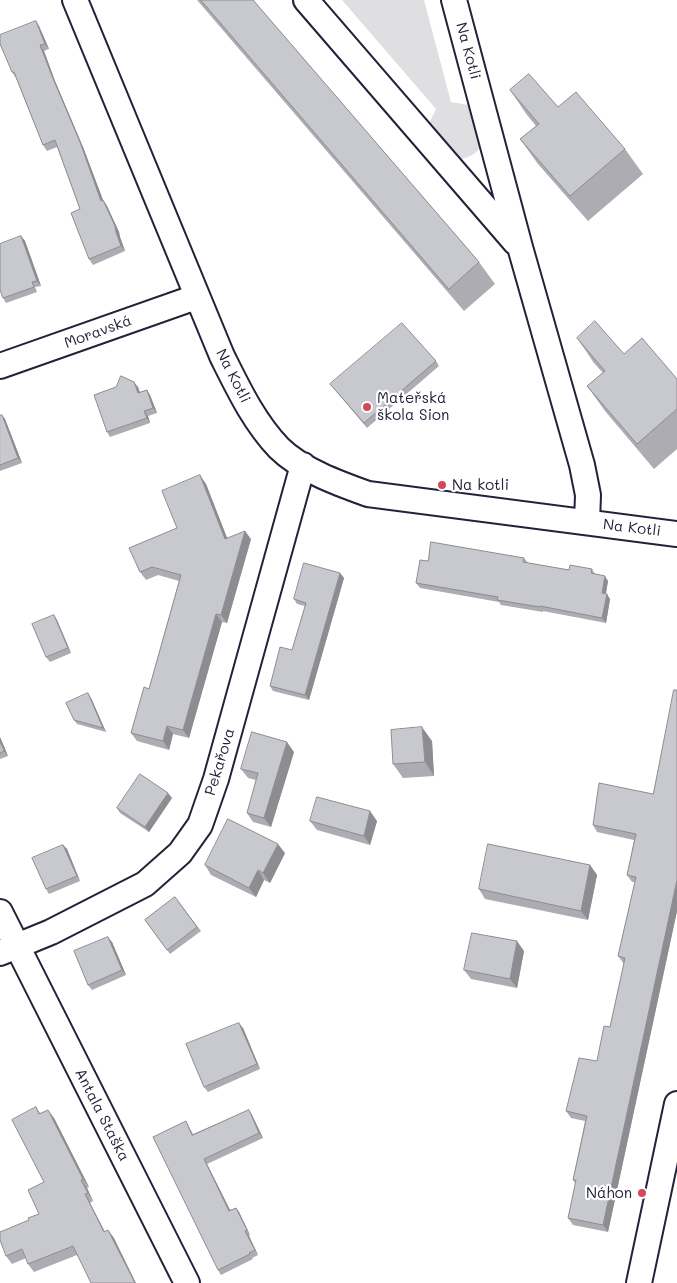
<!DOCTYPE html>
<html>
<head>
<meta charset="utf-8">
<style>
  body { margin:0 }
  canvas { display:block; background:#fff }
</style>
</head>
<body>
<canvas width="677" height="1283"></canvas>
<script>
const ctx = document.querySelector('canvas').getContext('2d');
ctx.lineJoin = 'round';
function paint(path, color) { ctx.fillStyle = color; ctx.fill(path, 'evenodd'); }
function trace(path, color, width, dash) { ctx.strokeStyle = color; ctx.lineWidth = width; ctx.lineCap = dash ? 'butt' : 'round'; ctx.setLineDash(dash || []); ctx.stroke(path); }
function drawText(font, color, halo, rows, align = 'center') {
  ctx.font = font + ' Mali,sans-serif'; ctx.lineWidth = 4.5; ctx.setLineDash([]); ctx.textBaseline = 'middle'; ctx.strokeStyle = halo; ctx.fillStyle = color; for (const [text, x, y, turn = 0] of rows) {
    ctx.save(); ctx.translate(x, y); ctx.rotate((+turn || 0) * Math.PI / 180); ctx.textAlign = isNaN(turn) ? turn : align; if (halo) ctx.strokeText(text, 0, 0); ctx.fillText(text, 0, 0); ctx.restore();
  }
}
paint(new Path2D(`
  M342,0H424L451,102L474,106C476,114 482,134 482,141C481,152 468,159 458,159L426,130L436,109Z`), '#dfdfe2');
const street = new Path2D(`
  M75,0L222,356C238,388 254,422 279,448C301,470 340,484 368,494L677,534
  M306,0L515,242
  M454,0L520,247L582,465L588,495L587,522
  M0,366L196,297
  M0,912L187,1283
  M0,953L51,932L145,884L180,853L200,825L216,779L303,465
  M639,1283L677,1104`);
trace(street, '#22223b', 28);
trace(street, '#fff', 24);
paint(new Path2D(`
  M197,0H253L479,262L495,284L464,311Z
  M36,21L39,26L49,49L44,51L55,81L83,147L103,200L107,206L119,232L120,237L125,251L93,265L89,259L80,209L57,147L47,151L43,145L16,78L12,72Z
  M510,90L558,107L625,149L643,174L588,221L538,164L520,139L536,126L527,115Z
  M21,236L25,241L41,286L35,287L37,292L6,303L3,298Z
  M577,338L677,379V449L654,469L605,411L587,386L603,373L594,363Z
  M436,361L439,366L367,428L330,384Z
  M138,387L140,392L147,390L150,395L157,413L148,416L150,423L110,437L107,432Z
  M0,415L5,419L22,463L0,471Z
  M206,484L227,538L251,539L227,623L222,622L189,738L173,734L169,750L137,741L131,733L149,689L179,581L158,575L146,580L140,572L177,528Z
  M524,558L528,563L569,570L592,569L595,574L608,581L606,594L610,599L606,623L543,611V612L501,605L499,602L420,588L416,583L428,561Z
  M340,573L344,578L309,700L273,691L270,686L292,650L305,606L297,604L294,599Z
  M57,620L71,653L50,662L46,657Z
  M677,690V911L608,1232L573,1225L568,1218L576,1184L573,1180L585,1121L571,1118L566,1111L597,1061L610,1027L624,964L618,956L635,882H632L627,875L634,840L597,832L593,825L653,794Z
  M91,698L106,732L77,724L74,720Z
  M0,737L8,756L0,759Z
  M432,741L434,776L403,778L393,764Z
  M294,752L271,827L253,822L247,813L256,780L248,778L241,769Z
  M172,798L149,832L120,813L117,808Z
  M310,821H377L370,845L317,830Z
  M63,845L67,849L80,881L49,894L46,889Z
  M285,853L270,883L264,880L256,897L211,875L205,865Z
  M590,865L597,875L588,920L485,899L479,889Z
  M175,897L201,931L170,954L145,920Z
  M112,942L126,975L92,990L88,985Z
  M524,951L517,988L471,979L464,970Z
  M243,1028L260,1069L208,1092L204,1087Z
  M36,1107L40,1113L54,1118L89,1187L87,1188L93,1201L90,1203L105,1232L114,1238L77,1255L34,1272L28,1264L26,1258L12,1264L6,1256L29,1220L39,1214L44,1182Z
  M249,1110L252,1115L263,1138L207,1164L230,1210L236,1208L239,1212L250,1235L249,1236L258,1255L252,1258L253,1259L221,1275L218,1270L186,1121L193,1134Z`), '#acacb2');
paint(new Path2D(`
  M36,21L39,26L49,49L45,44Z
  M40,45L44,51L55,81L83,147L103,200L107,206L119,232L120,237L125,251L121,246L101,201Z
  M21,236L25,241L41,286L37,281Z
  M134,382L138,387L141,398L138,393Z
  M147,390L150,395L157,413L153,408Z
  M144,411L148,416L150,423L147,418Z
  M2,415L5,419L22,463L18,458Z
  M200,475L206,484L231,548L225,539Z
  M245,531L251,539L227,623L221,615Z
  M340,573L344,578L309,700L305,695Z
  M605,576L608,581L605,597L602,593Z
  M607,594L610,599L606,623L602,618Z
  M216,614L222,622L189,738L183,730Z
  M54,615L57,620L71,653L68,648Z
  M88,693L91,698L106,732L103,728Z
  M167,726L173,734L169,750L163,741Z
  M422,727L432,741L434,776L425,762Z
  M0,737L8,756L4,751L0,741Z
  M287,742L294,752L271,827L264,818Z
  M168,793L172,798L149,832L145,827Z
  M370,811L377,821L370,845L364,836Z
  M278,844L285,853L270,883L263,873Z
  M63,845L67,849L80,881L77,876Z
  M590,865L597,875L588,920L581,911Z
  M258,870L264,880L256,897L249,888Z
  M677,880V911L608,1232L603,1225Z
  M108,937L112,942L126,975L122,970Z
  M517,941L524,951L517,988L510,979Z
  M239,1023L243,1028L260,1069L257,1064Z
  M48,1110L54,1118L89,1187L83,1179Z
  M249,1110L252,1115L263,1138L259,1133Z
  M204,1159L207,1164L233,1216L229,1211Z
  M81,1180L87,1188L93,1201L88,1193Z
  M85,1194L90,1203L109,1240L104,1232Z
  M236,1208L239,1212L250,1235L247,1230Z
  M108,1230L114,1238L136,1283H135Z
  M245,1231L249,1236L258,1255L255,1250Z`), '#8c8c91');
const building = new Path2D(`
  M201,0H253L479,262L449,289Z
  M36,21L45,44L40,45L52,76L80,142L101,201L103,200L115,226L116,232L121,246L89,259L71,213L80,209L55,140L43,145L14,72H12L0,44V35Z
  M529,74L558,107L576,92L625,149L570,196L520,139L539,124L510,90Z
  M21,236L37,281L32,282L34,287L3,298L0,290V244Z
  M595,321L624,354L642,338L677,379V409L637,444L587,386L605,371L577,338Z
  M402,323L436,361L364,423L330,384Z
  M121,376L134,382L138,393L147,390L153,408L144,411L147,418L107,432L94,395L116,387Z
  M0,415H2L18,458L0,465Z
  M200,475L225,539L245,531L221,615L216,614L183,730L167,726L163,741L131,733L144,687L149,689L181,575L152,567L140,572L129,548L177,528L162,491Z
  M431,542L524,558L523,562L569,570L570,565L592,569L591,573L605,576L602,593L607,594L602,618L540,606V607L497,600L498,597L416,583L420,560L428,561Z
  M304,563L340,573L305,695L270,686L280,647L292,650L306,603L294,599Z
  M54,615L68,648L46,657L32,624Z
  M674,690H677V880L603,1225L568,1218L576,1180H573L587,1116L566,1111L579,1058L597,1061L604,1026L610,1027L625,958L618,956L636,877L627,875L636,834L593,825L599,783L653,794Z
  M88,693L103,728L74,720L66,703Z
  M422,727L425,762L393,764L391,730Z
  M252,732L287,742L264,818L247,813L258,773L241,769Z
  M0,741L4,751L0,753Z
  M140,774L168,793L145,827L117,808Z
  M317,797L370,811L364,836L310,821Z
  M228,819L278,844L263,873L258,870L249,888L205,865Z
  M488,844L590,865L581,911L479,889Z
  M63,845L77,876L46,889L32,858Z
  M175,897L197,927L167,950L145,920Z
  M472,933L517,941L510,979L464,970Z
  M108,937L122,970L88,985L74,951Z
  M239,1023L257,1064L204,1087L186,1044Z
  M36,1107L39,1114L48,1110L83,1179L81,1180L88,1193L85,1194L104,1232L108,1230L135,1283H91L73,1246L28,1264L22,1249L6,1256L0,1240V1232L29,1220L28,1218L39,1214L28,1190L44,1182L12,1120Z
  M249,1110L259,1133L204,1159L229,1211L236,1208L247,1230L245,1231L255,1250L249,1253L250,1254L218,1270L153,1137L186,1121L192,1135Z`);
paint(building, '#c8c8cf');
trace(building, '#8c8c91', 1);
for (const [x, y, r, color] of [
  [367,407,5,"#d1495b"],
  [442,485,5,"#d1495b"],
  [642,1193,5,"#d1495b"]
]) { const dot = new Path2D(); dot.arc(x, y, r, 0, 2 * Math.PI); ctx.fillStyle = color; ctx.fill(dot); trace(dot, '#fff', 2); }
drawText('15px', '#22223b', '#fff', [
  ["Na Kotli",468,51,75],
  ["Moravská",98,332,-20],
  ["Na Kotli",233,376,63],
  ["Na Kotli",632,528,7],
  ["Pekařova",220,762,-73],
  ["Antala Staška",102,1115,63]
]);
drawText('15px', '#22223b', '#fff', [
  ["Mateřská",377,398],
  ["škola Sion",377,415],
  ["Na kotli",452,485],
  ["Náhon",632,1193,"right"]
], 'left');
</script>
</body>
</html>
